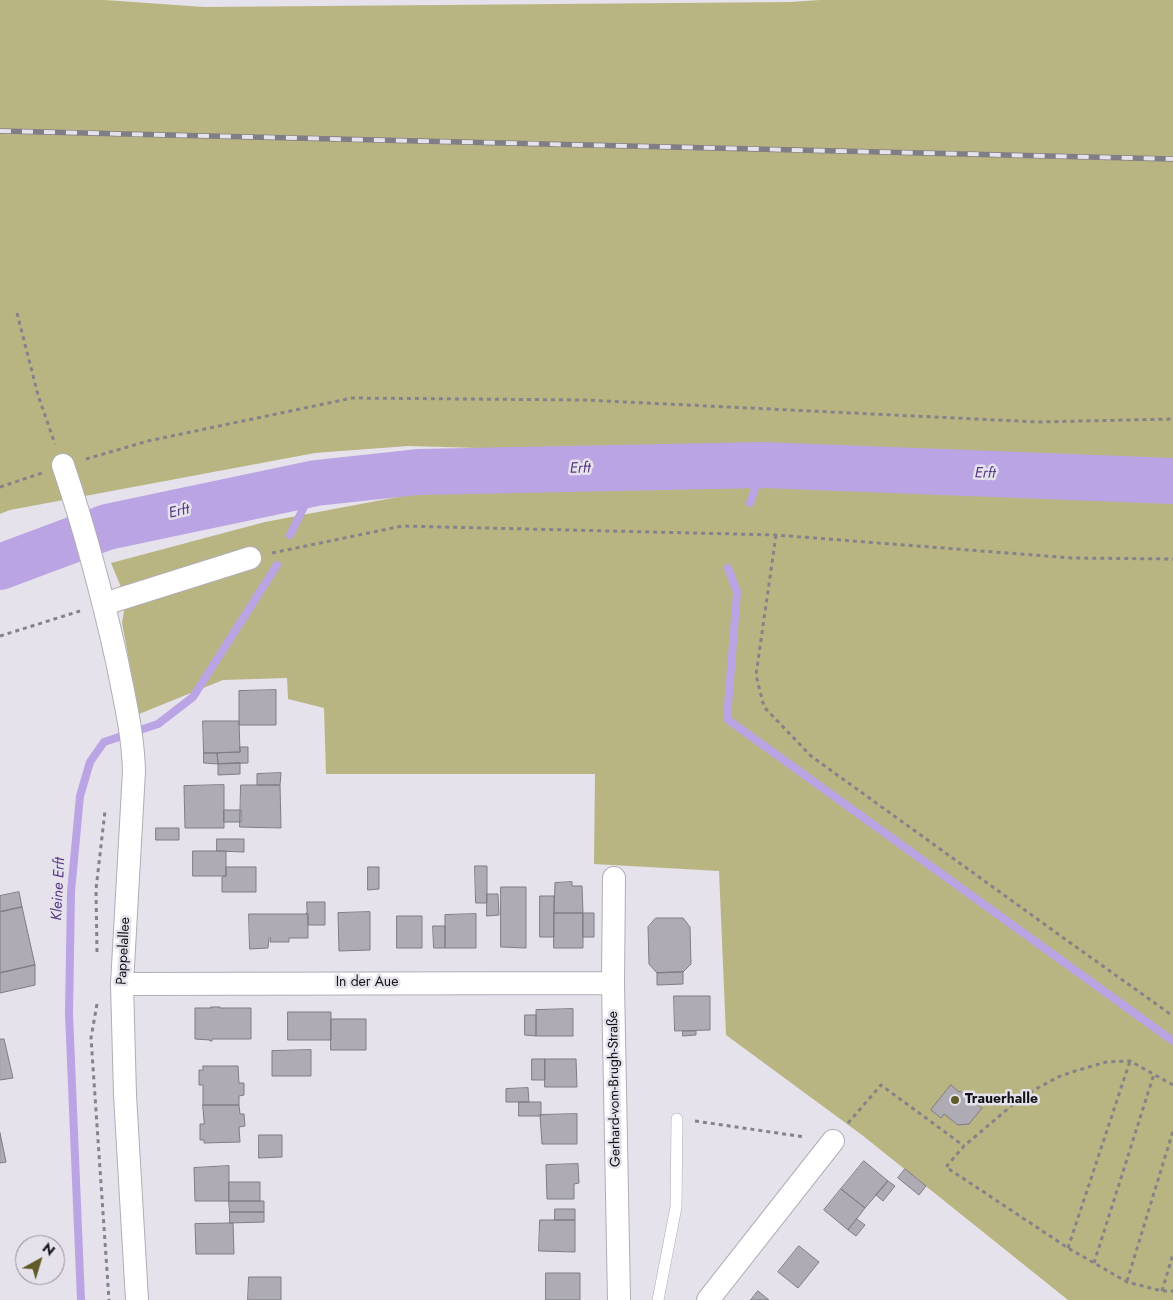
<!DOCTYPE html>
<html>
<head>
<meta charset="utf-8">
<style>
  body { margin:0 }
  #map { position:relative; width:1173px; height:1300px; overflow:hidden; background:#e5e2ec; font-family:Jost,sans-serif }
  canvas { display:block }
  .north { position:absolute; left:15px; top:1235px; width:50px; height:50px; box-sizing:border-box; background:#e5e2ec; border:1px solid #918f97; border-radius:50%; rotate:39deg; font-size:14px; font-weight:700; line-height:20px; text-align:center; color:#141317 }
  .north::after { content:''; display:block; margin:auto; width:18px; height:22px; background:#605b28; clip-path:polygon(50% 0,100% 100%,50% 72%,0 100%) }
</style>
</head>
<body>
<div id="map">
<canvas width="1173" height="1300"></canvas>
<div class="north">N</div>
</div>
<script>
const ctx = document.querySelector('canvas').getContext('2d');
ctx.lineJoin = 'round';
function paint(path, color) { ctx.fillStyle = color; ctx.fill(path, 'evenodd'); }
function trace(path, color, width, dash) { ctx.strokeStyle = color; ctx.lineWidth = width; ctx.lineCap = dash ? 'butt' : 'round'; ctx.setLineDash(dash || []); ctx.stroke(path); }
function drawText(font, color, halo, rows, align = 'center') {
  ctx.font = font + ' Jost,sans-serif'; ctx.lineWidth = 5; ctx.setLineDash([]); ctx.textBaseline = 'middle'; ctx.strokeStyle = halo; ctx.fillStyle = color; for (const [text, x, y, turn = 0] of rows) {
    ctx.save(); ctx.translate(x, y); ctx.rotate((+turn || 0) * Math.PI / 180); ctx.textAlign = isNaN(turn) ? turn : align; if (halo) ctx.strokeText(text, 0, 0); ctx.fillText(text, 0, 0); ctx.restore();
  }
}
paint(new Path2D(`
  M0,0H105L204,7L791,2L820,0H1173V468L408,446L315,453L10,510L0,514Z
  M783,473L942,479L1023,487L1173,492V1300H1068L862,1135L726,1035L719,871L594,864L595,774H326L324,708L288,699L287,678L223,680L139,714L122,623L126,599L111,563L265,522L419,493Z`), '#b9b582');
trace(new Path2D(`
  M750,503L763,465
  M290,535L316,483
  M728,568L737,592L727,719L1173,1041
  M81,1300L69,1014L71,892L80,796L90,762L104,742L158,724L193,697L277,565`), '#baa4e4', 8);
trace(new Path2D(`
  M0,567L107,527L316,483L418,472L763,465L1173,481`), '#baa4e4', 46);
const building = new Path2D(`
  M276,690V725H239V691Z
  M203,721H239L240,752L204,753Z
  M240,747H248V763L218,764L217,753L240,752Z
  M204,753H217L218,764L204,763Z
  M240,763V774L218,775V764Z
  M281,773L280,785H257V774Z
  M224,785V828H185L184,786Z
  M241,785H280L281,828L240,827Z
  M224,810H241V822H224Z
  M156,828H179V840H156Z
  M217,839H244V852L217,851Z
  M193,851H226V876H193Z
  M475,866H487V903H476Z
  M226,867H256V892H222V877L226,876Z
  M368,867H379V889L368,890Z
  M572,882V886H582L583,913H554L555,883Z
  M501,887H526V948L501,947Z
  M19,892L22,907L0,912V896Z
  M487,894H498L499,915L487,916Z
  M540,896H554V937H540Z
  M307,902H325V925H308V914H306L307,912Z
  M22,907L35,965L0,973V912Z
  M370,912V950L339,951L338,913Z
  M554,913H583V948H554Z
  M583,913H594V937H583Z
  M249,914H308V938H289V942H270L271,938H269L268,948L250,949Z
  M476,914V948H445V915Z
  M397,916H422V948H397Z
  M656,918H683L690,927L691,964L683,972L657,973L649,964L648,927Z
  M433,926H445V948H434Z
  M35,965V985L0,993V973Z
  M683,972V984L657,985V973Z
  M674,996H710V1030L675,1031Z
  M211,1007H220V1008H251V1039H212V1041H210V1040L195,1039V1008H211Z
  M573,1009V1036H536V1010Z
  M288,1012H331V1040H288Z
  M525,1015H536V1036L525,1035Z
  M331,1019H366V1050H331Z
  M683,1031H696V1035L683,1036Z
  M0,1039H4L13,1078L0,1080Z
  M311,1050V1076H272V1051Z
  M532,1059H545V1080H532Z
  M545,1059H576L577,1087H545Z
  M203,1066H238L239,1083H244V1095L239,1096V1105H203V1085H199V1070H203Z
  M951,1085L959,1092L960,1091L982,1108L969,1124L958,1125L944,1114L941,1118L931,1110Z
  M528,1088L529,1102H506V1089Z
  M519,1102H541V1116H519Z
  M203,1105H239L240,1114H244L245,1126L239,1127L240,1142L204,1143V1140H200V1124H204Z
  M577,1114V1144H542L540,1115Z
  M0,1133L6,1162L0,1163Z
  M259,1135H282V1157L259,1158Z
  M864,1161L888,1181L865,1208L841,1189Z
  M578,1164L579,1183L574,1184V1199H547L546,1165Z
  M229,1166V1201H195L194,1168Z
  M905,1169L926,1186L919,1195L898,1178Z
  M888,1181L895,1186L883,1201L876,1195Z
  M229,1182H260V1201H229Z
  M841,1189L865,1208L848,1230L824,1210Z
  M229,1201H264V1212H230Z
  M555,1209H575V1220H555Z
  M230,1212H264V1222L230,1223Z
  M857,1219L865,1225L856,1236L848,1230Z
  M540,1220H575V1252L539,1251Z
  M230,1223H233L234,1254H196L195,1224Z
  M799,1246L819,1262L798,1288L778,1272Z
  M546,1273H580V1300H546Z
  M249,1277H281V1300H248Z
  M758,1291L769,1300H751Z`);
paint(building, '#aeabb4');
trace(building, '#7f7c85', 1);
const lane = new Path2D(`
  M658,1300L676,1207L677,1119`);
const street = new Path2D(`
  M63,465C85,530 102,594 117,661C124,697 133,733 134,771L122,984L125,1095L137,1300
  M104,604L250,558
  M614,878L613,983L619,1300
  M122,984L613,983
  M708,1300L833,1141`);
trace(lane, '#b0adb6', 12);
trace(street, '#b0adb6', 24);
trace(new Path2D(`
  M17,313L38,395L55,444
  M86,459L148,441L352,398L584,400L1038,422L1173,419
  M0,487L42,473
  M776,535L756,675L764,707L811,756L1065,939L1173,1016
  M272,553L402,526L776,535L1072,558L1173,559
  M0,636L80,611
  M97,952L96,889L105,811
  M97,1004L91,1038L109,1300
  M1173,1085L1130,1061L1106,1062L1075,1071L1058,1077L1023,1096L964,1146L946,1167L1068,1248L1127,1282L1162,1291H1173
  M695,1121L805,1137
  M848,1123L881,1085L964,1146
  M1068,1248L1130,1061
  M1094,1263L1154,1074
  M1127,1281L1173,1131
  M1162,1291L1173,1254`), '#85838a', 3, [4, 4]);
trace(lane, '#fff', 11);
trace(street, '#fff', 22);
const rail = new Path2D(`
  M0,131L1173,159`);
trace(rail, '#807e85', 5.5);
trace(rail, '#e5e2ec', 4, [11]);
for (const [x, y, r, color] of [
  [955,1100,5,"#605b28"]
]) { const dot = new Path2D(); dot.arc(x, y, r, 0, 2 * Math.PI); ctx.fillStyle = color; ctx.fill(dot); trace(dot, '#e5e2ec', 2); }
drawText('14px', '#141317', '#e5e2ec', [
  ["Pappelallee",124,951,-87],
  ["In der Aue",367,983],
  ["Gerhard-vom-Brugh-Straße",615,1089,-91]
]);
drawText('bold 14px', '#141317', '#e5e2ec', [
  ["Trauerhalle",965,1100]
], 'left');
drawText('italic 15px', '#573884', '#e5e2ec', [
  ["Erft",580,469,-1],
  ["Erft",985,474,2],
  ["Erft",179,512,-12],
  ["Kleine Erft",59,889,-87]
]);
</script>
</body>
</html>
